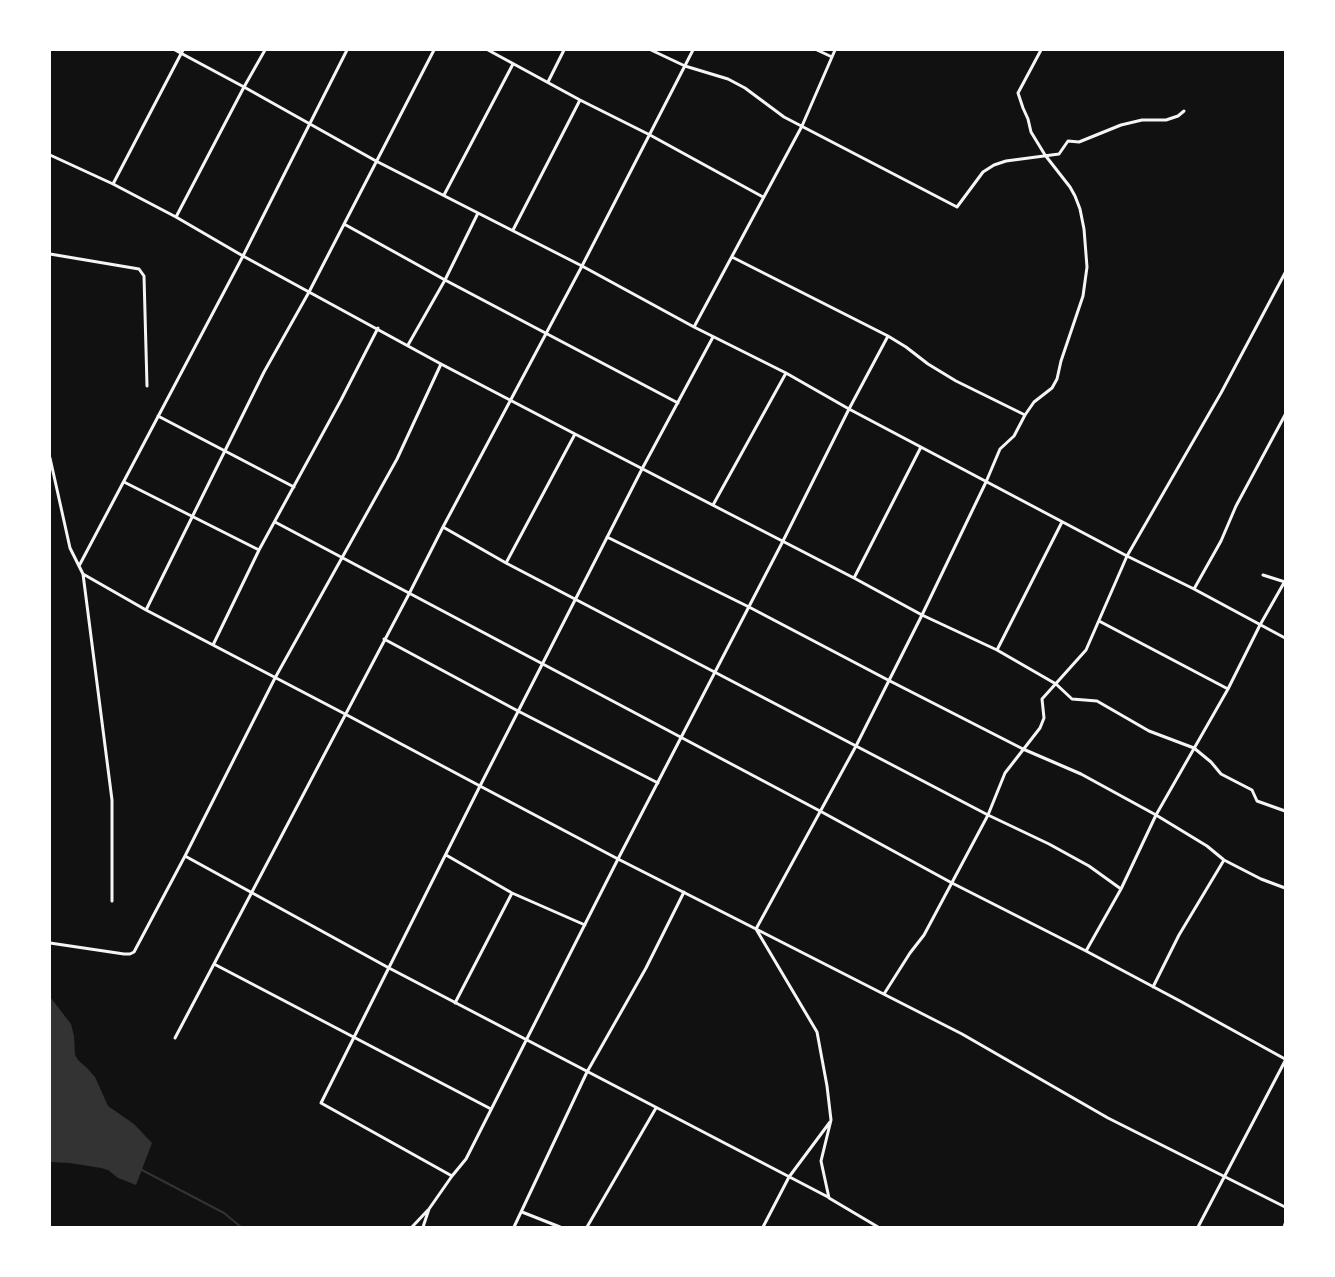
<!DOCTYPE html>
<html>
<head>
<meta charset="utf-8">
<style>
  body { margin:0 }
  #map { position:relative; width:1335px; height:1277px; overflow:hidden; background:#111; font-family:"PT Serif",serif }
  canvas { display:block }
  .frame { position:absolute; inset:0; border:51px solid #fff; pointer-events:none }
</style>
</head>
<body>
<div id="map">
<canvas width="1335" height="1277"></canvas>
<div class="frame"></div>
</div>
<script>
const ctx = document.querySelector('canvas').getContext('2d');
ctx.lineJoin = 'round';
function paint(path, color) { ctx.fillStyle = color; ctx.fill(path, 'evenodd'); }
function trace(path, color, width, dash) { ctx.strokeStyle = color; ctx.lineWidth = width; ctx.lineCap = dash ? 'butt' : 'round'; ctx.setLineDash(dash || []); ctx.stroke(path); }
paint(new Path2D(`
  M50,997L71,1024L74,1036L75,1055L78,1060L87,1068L95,1077L108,1106L134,1124L152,1143L136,1185L118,1178L108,1170L101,1168L70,1163L50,1162Z`), '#333');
trace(new Path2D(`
  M140,1169L224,1213L241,1227`), '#333', 2);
trace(new Path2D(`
  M175,50L244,87L376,161L478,213L582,266L694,327L786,373L849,409L1127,556L1194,589L1285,638
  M488,50L580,100L650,135L763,197
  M651,50L685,66L728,79L745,88L784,117L957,207L983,172L994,165L1006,161L1059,154L1068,141L1079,142L1121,125L1142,120H1166L1178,116L1184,111
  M817,50L832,57
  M1041,50L1018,93L1023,108L1028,119L1031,132L1045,155L1070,187L1075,196L1080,209L1084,229L1087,267L1083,296L1061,361L1057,379L1052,388L1034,402L1025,415L1014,436L1000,449L986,482L922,615L856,746L756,929L962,1034L1108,1118L1285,1207
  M548,82L564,50
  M50,155L113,184L176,217L243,256L441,364L575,434L854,578L922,615L997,650L1056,684L1072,699L1097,701L1149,731L1194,748L1211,762L1221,774L1252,790L1257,801L1285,811
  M113,184L183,50
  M444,195L513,64
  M176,217L244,87L265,50
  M344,224L445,280L678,403
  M513,230L580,100
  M50,254L139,269L144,276L147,386
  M732,257L888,336L906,347L928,364L956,381L1025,415
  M694,327L802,126L835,50
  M408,345L445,280L478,213
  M158,416L294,487
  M50,458L70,548L83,574L146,610L345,714L480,786L618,859L756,929L817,1032L827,1086L831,1120L821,1161L829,1198L878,1227
  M124,482L259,550
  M713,505L786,373
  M275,522L820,811L952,883L1086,951L1180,1001L1285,1059
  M443,527L506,563L856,746L988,815L1049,844L1089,866L1121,889L1086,951
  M607,537L749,607L888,680L1023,749L1081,774L1156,815L1207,846L1224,860L1261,879L1285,888
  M506,563L575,434
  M79,566L243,256L347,50
  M83,574L112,800V901
  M1263,575L1285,582
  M854,578L921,447
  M1194,589L1221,541L1236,506L1285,415
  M146,610L264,372L309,292L434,50
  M1099,621L1228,689L1260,625L1285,581
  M384,639L518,711L658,783
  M213,645L259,550L341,400L378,328
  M997,650L1062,522
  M446,855L512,893L585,925
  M185,856L275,678L397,459L441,364
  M1121,889L1156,815L1228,689
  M50,943L124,954H130L134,952L185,856L389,968L828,1197
  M214,964L491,1109
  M1153,987L1179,935L1224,860
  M884,994L910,953L924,935L988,815L1005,773L1040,728L1044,718L1042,699L1086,650L1127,556L1221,393L1285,273
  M455,1003L512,893
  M175,1038L410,592L443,527L582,266L693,50
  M452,1176L321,1103L480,786L642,469L713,337
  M522,1212L560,1227
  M412,1227L428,1210
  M423,1227L429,1209L452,1176L466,1159L618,859L783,541L849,409L888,336
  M514,1227L587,1072L646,968L684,892
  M587,1227L656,1108
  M763,1227L789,1177L830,1122
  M1198,1227L1285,1061
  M1284,1227L1285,1224`), '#f5f5f5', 3);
</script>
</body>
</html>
